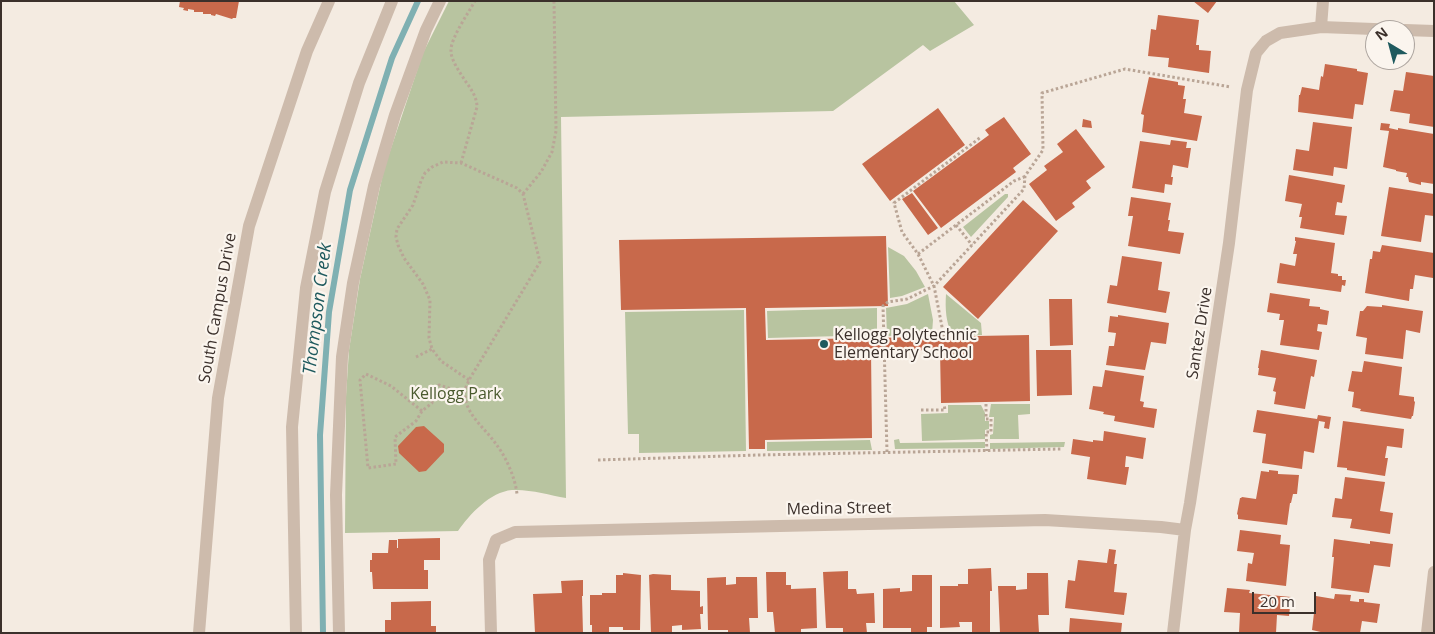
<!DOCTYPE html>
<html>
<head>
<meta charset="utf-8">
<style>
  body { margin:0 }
  #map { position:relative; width:1435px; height:634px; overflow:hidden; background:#f4ebe1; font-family:"Open Sans",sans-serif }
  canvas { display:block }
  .frame { position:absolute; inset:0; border:2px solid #3b302b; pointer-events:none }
  .north { position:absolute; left:1365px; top:20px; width:50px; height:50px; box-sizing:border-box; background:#fbf5ee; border:1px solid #aea6a0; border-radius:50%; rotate:323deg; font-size:14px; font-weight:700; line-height:20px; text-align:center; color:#3b302b }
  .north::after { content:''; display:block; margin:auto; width:18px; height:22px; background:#1f5a5e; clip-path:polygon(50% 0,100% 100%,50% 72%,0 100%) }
  .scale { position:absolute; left:1252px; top:592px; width:64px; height:22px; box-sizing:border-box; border:2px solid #3b302b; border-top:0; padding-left:6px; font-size:15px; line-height:18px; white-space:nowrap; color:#3b302b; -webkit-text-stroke:4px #fbf5ee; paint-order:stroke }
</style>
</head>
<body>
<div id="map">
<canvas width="1435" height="634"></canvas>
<div class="frame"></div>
<div class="north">N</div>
<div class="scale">20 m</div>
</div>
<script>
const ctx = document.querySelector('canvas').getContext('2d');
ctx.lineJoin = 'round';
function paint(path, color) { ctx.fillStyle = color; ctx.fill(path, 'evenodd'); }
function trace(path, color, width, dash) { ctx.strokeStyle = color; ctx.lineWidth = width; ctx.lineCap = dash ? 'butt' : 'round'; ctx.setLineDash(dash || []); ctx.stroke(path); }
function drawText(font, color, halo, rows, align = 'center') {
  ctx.font = font + ' "Open Sans",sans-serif'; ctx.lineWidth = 4.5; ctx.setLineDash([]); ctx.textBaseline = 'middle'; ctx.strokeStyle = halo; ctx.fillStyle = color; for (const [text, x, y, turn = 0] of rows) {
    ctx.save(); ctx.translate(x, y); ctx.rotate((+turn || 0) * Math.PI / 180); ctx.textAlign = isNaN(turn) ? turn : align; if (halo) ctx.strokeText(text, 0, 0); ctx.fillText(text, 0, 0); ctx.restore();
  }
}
paint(new Path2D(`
  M449,1H954L974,25L930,51L923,45L833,111L561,117L566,498C549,495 530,489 512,490C490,492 470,514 458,531L345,533L346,396L349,350L360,279L384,169L423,53Z
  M1005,194H1008V197L971,237L963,227Z
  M888,247L904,256L916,271L925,287L902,296L890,298Z
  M928,294L933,320L932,334L887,336L886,308L907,304Z
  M946,294L981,323L982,335L952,336C946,321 945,310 946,294Z
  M877,308V335L768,338L767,311Z
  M744,310L746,451L639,453V434H628L625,312Z
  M991,404H1030V414L1018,415L1019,439H990V435L993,434L994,417H989Z
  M948,405H981L985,413V421H989V429L985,430V439L922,441L921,414L948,413Z
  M899,439L900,443L985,442V448L895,449L894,440Z
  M870,440L872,450L767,451V442Z
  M1065,442L1064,447L990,449V443Z`), '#b8c4a0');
trace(new Path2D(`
  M323,633L320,435L329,312L350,190L392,58L418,1`), '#7fb0b2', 6);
paint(new Path2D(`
  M180,1H239L236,18H233L232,19L216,14L215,16L211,15V14H203V12H194V10L188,9V11L183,10L184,8L179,7Z
  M1193,1H1217L1208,13Z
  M1158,15L1199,20L1196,45H1199V50L1211,51L1209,73L1168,67L1169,58L1148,56L1151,29L1156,30Z
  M1325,64L1357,69V71L1368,73L1363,105L1355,104L1353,119L1298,112L1299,95H1300L1302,87L1319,90L1321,76L1323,77Z
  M1406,72L1434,76V127L1409,123L1410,114L1390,111L1394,90L1403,91Z
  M1149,77L1178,82V85L1185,86L1183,99H1186L1184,113L1202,116L1197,141L1142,132L1144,115L1141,114Z
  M938,108L965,145L890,201L862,164Z
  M1004,117L1031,154L1013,168L1016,172L941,228L913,191L989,135L985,130Z
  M1083,119L1091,121L1092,128L1082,127Z
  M1313,122L1352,127L1347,169L1334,167L1333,176L1293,170L1296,149L1309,151Z
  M1381,123L1390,124L1389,128L1398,130V128L1434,134V184L1421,182V185L1409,182L1408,177H1406L1407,173L1396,171V170L1383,167L1389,131L1380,130Z
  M1076,129L1105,167L1086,181L1091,188L1072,203L1075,207L1056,221L1029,184L1047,170L1044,166L1063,152L1057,144Z
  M1171,140L1187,142L1186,148H1191L1188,168L1173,165L1171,177H1173L1172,185L1165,184L1164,193L1132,188L1140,141L1170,145Z
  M1289,175L1345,185L1342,203L1337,202L1335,215L1347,216L1344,235L1300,228L1302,217H1299L1302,204L1285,201Z
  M1389,187L1434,194V216L1425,215L1421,242L1381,236Z
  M912,193L938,228L928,235L902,199Z
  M1131,197L1171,203L1168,220H1170L1168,231L1184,233L1180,254L1128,246L1133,216H1128Z
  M1023,200L1058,231L978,319L943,287Z
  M886,236L888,306L765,308L766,340L1029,335L1030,401L941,403L940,350L871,351L872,438L765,440V449H749L746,308L621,310L619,240Z
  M1295,237L1335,243L1331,273L1338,274V276H1342V280H1346L1345,286L1342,285L1341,292L1277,283L1280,263L1295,266L1297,254H1293L1296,241H1295Z
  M1382,245L1434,253L1433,278L1415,275L1413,289H1410L1409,301L1365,293L1370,259H1372L1373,251L1380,252Z
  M1122,256L1162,262L1158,290L1170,292L1166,313L1107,303L1110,285L1117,286Z
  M1270,293L1310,299L1309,306L1320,307V309L1329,311L1327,325L1318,324L1317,331L1322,332L1319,350L1280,345L1284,320H1279L1280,314L1267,312Z
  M1049,299H1072L1073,345L1050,346Z
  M1382,305L1423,311L1420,333L1406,330L1403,359L1365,354L1367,338L1356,336L1360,311H1363L1367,306L1382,307Z
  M1118,315L1169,323L1166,344L1151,342L1145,370L1106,365L1109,346H1114L1116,333L1108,332L1110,316L1118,317Z
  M1036,350H1071L1072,395L1037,396Z
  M1261,350L1317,360L1314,377L1311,376L1305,409L1274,404L1276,392L1273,391L1276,378L1258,375L1259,368H1258Z
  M1364,361L1402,367L1399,395L1414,397V401L1415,402L1413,416H1412L1411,419L1360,411L1361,409L1352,407L1354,392L1348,391L1352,371L1362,372Z
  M1105,370L1144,376L1140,401L1144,402L1143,407L1157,409L1154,428L1114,421L1115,416L1103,414L1104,412L1089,409L1093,386L1102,387Z
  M1257,410L1317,419L1318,415L1331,417L1329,429L1324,428L1325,422L1319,421L1314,453L1304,451L1302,469L1262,463L1266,434L1253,432Z
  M1343,421L1404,429L1402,448L1387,446L1385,458H1388L1385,476L1347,470V468L1337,467Z
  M424,426L444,444V452L426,471L419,472L399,453L398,446L416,427Z
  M1104,431L1146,438L1143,459L1126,456L1125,467H1129L1126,485L1087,479L1090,457L1071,454L1073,439L1093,442V440L1103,441Z
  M1269,470L1278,471V474L1299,475L1297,494H1293L1291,503H1290L1287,525L1238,519V515L1237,514L1240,498H1241L1242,497L1256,499L1261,471L1269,472Z
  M1345,477L1385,482L1380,511L1393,513L1390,534L1350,528L1352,519L1332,517L1335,498L1342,499Z
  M1240,530L1281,535L1280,544L1290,545L1286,586L1246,581L1248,563L1252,564L1254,553L1237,551Z
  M440,538V560H424V570H428V589H373L372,572H370V560H372V553H388L389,540H397V548H398V539Z
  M1334,539L1370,544V541L1393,544L1390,567L1374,565L1369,593L1331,588L1334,557H1332Z
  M1109,549L1116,550L1114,564H1117L1114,592L1127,593L1124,615L1065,608L1068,580L1075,581L1078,560L1107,563Z
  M991,568L992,591H990V633H972V622H959L960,627L940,628V586H958V584H968V569Z
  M848,571V589H856L857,594L874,593L875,623H866L867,633H843V628H826L823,572Z
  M766,572H786V585H791V589L816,588L817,628L801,629V633H775L773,612H767Z
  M623,573L641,575L640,630H623V627H609V633H592V625H590V595H602V593H616V575H623Z
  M1027,573H1048L1049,615H1038L1039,633H1000L998,586H1016V590L1027,589Z
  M653,574L671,575V590L700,591V607L703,606V614H700L701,629L682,630V625L672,626V633H651L649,575Z
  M912,575H932V627H927V633L911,632V628H883V589L900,588V592L912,591Z
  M726,577V585L736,584V577H757L758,618H749L750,633H728V630H708L707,578Z
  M583,580V596H582L583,633H535L533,594L562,593L561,581Z
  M1227,588L1250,590L1249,593L1291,597L1289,616L1277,615L1276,633H1239L1240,613L1224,612Z
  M1335,594L1351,595L1350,601L1359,602V599H1364V602L1380,604L1377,623L1362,621L1360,633H1325L1312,630L1316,596L1334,599Z
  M431,601V626H436V633H385V620H391V602Z
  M1070,618L1122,623L1121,633H1069Z`), '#c8694b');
trace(new Path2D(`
  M461,163L477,107C477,96 470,88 464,79C459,71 451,60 451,51C450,39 469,12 475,1
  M523,194L541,172L552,152L556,131L554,1
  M956,225L972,245
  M918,254L1014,181L1024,177
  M944,337L934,286L918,254L902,232L894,203L981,137
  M416,357L432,349
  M469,380L441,361L432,349L429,338L430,300L423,284L404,258L398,245L396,237L397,229L413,205L421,181L425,173L432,167L443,162L461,163L517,188L523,194L540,262L469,380C467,385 464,390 465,395C466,415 485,428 496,444C506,457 515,477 517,494
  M986,404V419H991V432H986L987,451
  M921,410H945L944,404
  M422,411L391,386L366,374L360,380L368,468L396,464L395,437L416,421L422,411L432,403L433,391L439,385L464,393
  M887,452L883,306L888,302L907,299L934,286L1024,189L1025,176L1043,150L1042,93L1125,69L1231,87
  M598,460L758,455L1061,449`), '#b9a596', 3, [2.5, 2.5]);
trace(new Path2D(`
  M1321,27L1323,1
  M1405,30L1434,31
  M199,633L218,398L249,226L307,51L329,1
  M296,633L292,427L306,288L325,192L359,83L392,1
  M339,633L336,495L342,357L353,283L374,186L395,115L426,30L440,1
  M491,633L489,560L496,540L515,532L1045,520L1161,527L1185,530
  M1173,633L1185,530L1190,503L1229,243L1247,90L1256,53L1266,41L1280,33L1321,27L1400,30
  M1427,633L1434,572`), '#cdbbac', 12);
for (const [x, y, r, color] of [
  [824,344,5,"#1f5a5e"]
]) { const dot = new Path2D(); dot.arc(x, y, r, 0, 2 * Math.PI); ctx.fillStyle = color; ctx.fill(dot); trace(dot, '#fbf5ee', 2); }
drawText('16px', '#3b302b', '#fbf5ee', [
  ["South Campus Drive",218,308,-80],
  ["Santez Drive",1200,333,-81],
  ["Medina Street",839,509,-1]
]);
drawText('16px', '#3b302b', '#fbf5ee', [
  ["Kellogg Polytechnic",834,335],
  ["Elementary School",834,353]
], 'left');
drawText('16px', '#4a5a2e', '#fbf5ee', [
  ["Kellogg Park",456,394]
]);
drawText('italic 18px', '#1f5a5e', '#fbf5ee', [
  ["Thompson Creek",318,309,-83]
]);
</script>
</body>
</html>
